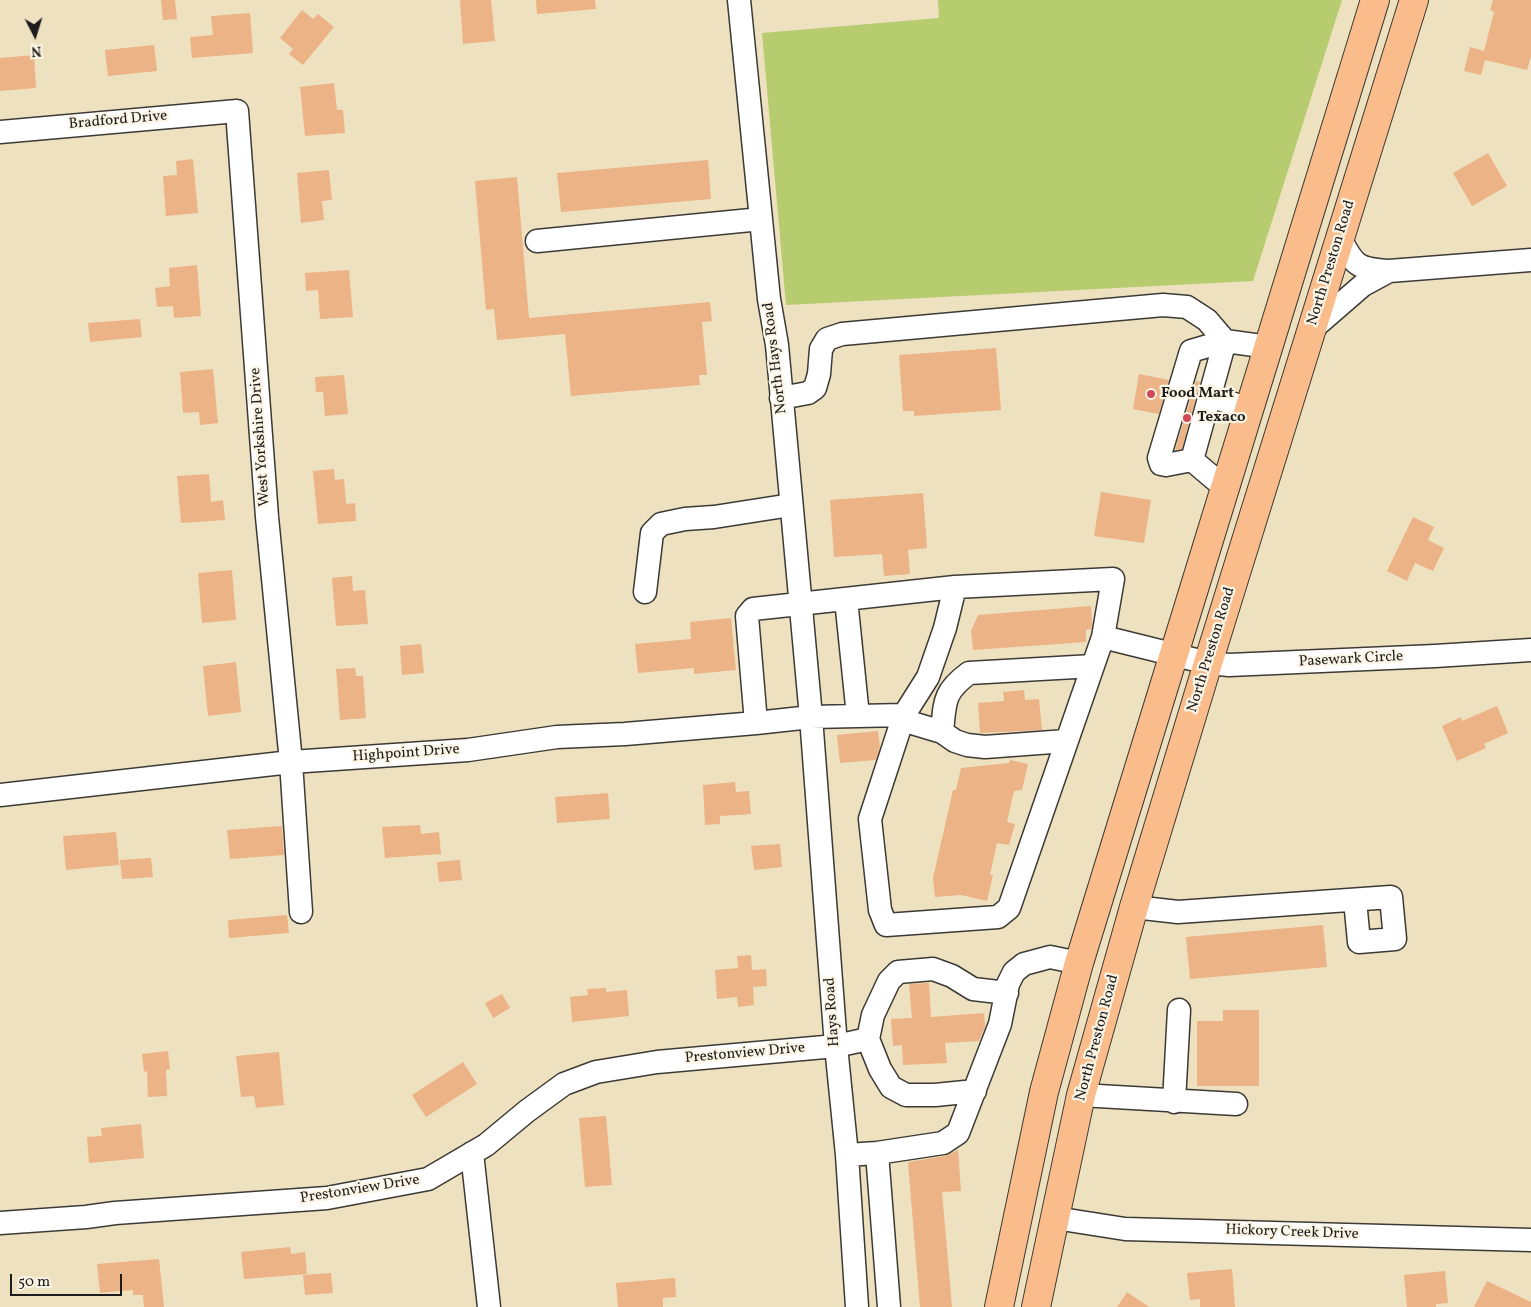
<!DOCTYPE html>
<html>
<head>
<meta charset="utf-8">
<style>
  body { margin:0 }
  #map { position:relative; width:1531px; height:1307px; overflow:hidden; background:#eee1c0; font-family:Vollkorn,serif }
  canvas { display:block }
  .north { position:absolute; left:10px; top:10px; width:50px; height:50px; -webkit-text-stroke:4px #fcf5e5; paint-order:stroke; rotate:175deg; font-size:14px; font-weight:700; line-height:20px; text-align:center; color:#1c1c1c }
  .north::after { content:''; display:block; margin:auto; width:18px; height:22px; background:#1c1c1c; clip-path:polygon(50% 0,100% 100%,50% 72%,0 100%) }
  .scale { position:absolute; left:10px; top:1274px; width:112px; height:22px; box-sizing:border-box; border:2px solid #1c1c1c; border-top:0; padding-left:6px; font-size:15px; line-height:18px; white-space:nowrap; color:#1c1c1c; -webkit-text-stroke:4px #fcf5e5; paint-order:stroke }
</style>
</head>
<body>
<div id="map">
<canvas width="1531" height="1307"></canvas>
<div class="north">N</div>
<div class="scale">50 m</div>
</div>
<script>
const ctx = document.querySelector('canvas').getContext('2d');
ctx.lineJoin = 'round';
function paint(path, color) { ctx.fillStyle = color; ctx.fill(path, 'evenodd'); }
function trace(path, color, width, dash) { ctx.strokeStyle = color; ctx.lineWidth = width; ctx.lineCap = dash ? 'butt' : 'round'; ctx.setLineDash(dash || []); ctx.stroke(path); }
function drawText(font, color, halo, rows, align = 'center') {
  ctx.font = font + ' Vollkorn,serif'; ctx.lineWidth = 4.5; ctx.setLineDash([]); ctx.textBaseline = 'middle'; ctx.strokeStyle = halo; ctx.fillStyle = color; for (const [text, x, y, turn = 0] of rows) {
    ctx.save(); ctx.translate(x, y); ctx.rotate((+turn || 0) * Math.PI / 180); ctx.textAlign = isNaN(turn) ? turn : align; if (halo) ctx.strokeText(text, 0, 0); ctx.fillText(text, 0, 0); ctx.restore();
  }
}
paint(new Path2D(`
  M938,0H1342L1253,281L786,305L762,33L939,18Z`), '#b7cb6f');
paint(new Path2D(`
  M161,0H175L177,19L163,20Z
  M460,0H491L495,41L463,44Z
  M536,0H595L596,9L537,14Z
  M1493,0H1531V56L1527,70L1485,60L1481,75L1464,71L1470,47L1484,51L1494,12L1490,10Z
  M302,10L313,19L318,14L334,27L303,65L289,54L293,49L280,38Z
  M250,13L253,53L192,58L190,37L213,35L211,16Z
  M154,45L157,71L108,76L105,50Z
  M34,55L36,88L0,91V58Z
  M334,83L337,110H343L345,133L305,136L300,87Z
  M1488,153L1507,186L1472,206L1453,173Z
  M193,159L198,213L166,216L163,176L177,175L176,161Z
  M708,160L711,199L561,212L557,173Z
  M329,170L332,200L322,201L324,220L301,223L297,173Z
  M517,177L529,318L710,302L712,321L702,322L707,375H699L700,385L571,396L565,334L497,340L494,309L486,310L475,181Z
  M197,265L201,316L174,318L173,306L157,307L155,288L170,286L169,268Z
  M349,270L353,317L320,319L318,290L306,291L305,273Z
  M140,319L142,337L90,342L88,323Z
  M996,348L1001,410L914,416V411H903L899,355Z
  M213,369L218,423L200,425L199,412L183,413L180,372Z
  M1139,374L1169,380L1159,414L1133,409Z
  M344,375L348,414L325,416L323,392H316L315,377Z
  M1196,381L1200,382L1182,449L1175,450Z
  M334,469L335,480L344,479L346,504L355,503L356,521L318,524L313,471Z
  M209,474L211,502L223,500L225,520L181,523L177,476Z
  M1101,492L1151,500L1144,543L1094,536Z
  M923,493L927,548L908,550L910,574L884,576L882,554L834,557L830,500Z
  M1413,517L1434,527L1428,540L1444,548L1433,571L1415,563L1407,581L1387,571Z
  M232,570L236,620L202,623L198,573Z
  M352,576L353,591L365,590L368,624L336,626L332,578Z
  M1091,606L1092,624L1091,629L1086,630V642L973,650L971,631L978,615Z
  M731,618L736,670L694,674V668L638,673L635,644L691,639L690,622Z
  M421,644L424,673L402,675L400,646Z
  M236,662L241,712L208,716L203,666Z
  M355,668L356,676H363L366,718L340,720L336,669Z
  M1024,690L1025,700L1039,699L1042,730L980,733L978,703L1004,701L1003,692Z
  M1497,706L1508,733L1484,744L1486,748L1457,761L1442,726L1461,717L1462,721Z
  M878,731L880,747L876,760L840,763L837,735Z
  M1010,760L1028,764L1022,790L1014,791L1007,822L1015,824L1009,845L997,843L990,875H993L987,901L961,895L935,897L933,878L953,790H956L961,768L1009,763Z
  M735,782L736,792L749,791L751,814L720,816V824L705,825L703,785Z
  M608,793L610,819L557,823L555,797Z
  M420,825L421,834L439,832L441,854L385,858L382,827Z
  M282,826L284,855L230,859L227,830Z
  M116,832L119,865L66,870L63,836Z
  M780,844L782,867L754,870L751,846Z
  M151,858L153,877L122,879L120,860Z
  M460,860L462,880L439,882L437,862Z
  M287,915L289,933L229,938L228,920Z
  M1323,925L1327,967L1190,979L1186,937Z
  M751,955L752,970L766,969L767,986L753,987L754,1005L738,1007L737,997L717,999L715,970L738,968L737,956Z
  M929,983L931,1017L984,1013L985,1026L979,1041L945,1043L947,1063L903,1065L902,1045L893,1046L891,1019L912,1018L909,984Z
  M606,988V992L627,990L629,1016L572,1022L570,997L588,995L587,989Z
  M502,994L510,1008L493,1018L485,1003Z
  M1223,1010H1259V1086H1197V1021H1223Z
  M168,1051L170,1069L166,1070L167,1096L148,1097L147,1071L144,1072L142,1054Z
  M279,1052L284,1105L256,1108L254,1096L241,1097L236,1056Z
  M463,1062L477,1084L426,1117L412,1095Z
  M606,1116L612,1185L585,1187L579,1118Z
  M141,1124L144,1158L89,1163L87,1137L102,1136L101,1128Z
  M958,1150L961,1191L942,1192L952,1307H920L908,1162L945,1156Z
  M290,1247L291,1254L305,1252L307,1274L244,1279L241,1252Z
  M159,1259L164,1307H144L143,1295H133V1290L100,1293L97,1264Z
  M1232,1269L1235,1307H1200V1299L1190,1300L1187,1273Z
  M1445,1271L1448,1303L1436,1304V1307H1407L1404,1275Z
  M331,1273L333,1293L305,1295L303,1275Z
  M675,1278L676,1297L663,1298V1307H618L616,1283Z
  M1487,1281L1531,1302V1307H1474Z
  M1127,1292L1149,1307H1117Z`), '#ecb386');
const minor = new Path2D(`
  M739,0L769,299L777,345L811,717L836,1046L847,1155L857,1307
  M0,132L237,111L267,517L291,762L301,912
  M1340,238C1354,266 1358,269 1389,271L1531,260
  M537,241L761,219
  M1311,330L1363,285L1389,271
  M1210,396L1249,409
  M781,398L808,393L815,388L819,374L821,349L827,339L842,334L1163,305L1187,307L1207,320L1225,341L1191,351L1159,458L1161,464L1166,465L1192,460
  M1224,487L1192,460L1225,341L1269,347
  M645,592L652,533L661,524L685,519L714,517L791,505
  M846,599L858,716
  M904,715L928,677L945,628L955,587L1113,579L1103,637
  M902,720L942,732C945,702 943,692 969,673L1093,666
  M756,723L747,616L753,609L955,587
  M942,732L955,741L967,745L985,747L1066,741
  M0,795L291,762L468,750L557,737L625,734L756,723L811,717L904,715L870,819L880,910L886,925L998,917L1009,908L1103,637L1208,663L1229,665L1435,656L1531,650
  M1134,907L1178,912L1391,897L1395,939L1359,942L1355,900
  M975,1091L935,1095H906L891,1087L880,1069L868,1039L873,1015L889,981L898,972L933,969L952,976L973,989L1007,993
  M1081,1095L1236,1104
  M1174,1102L1179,1010
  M472,1153L489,1307
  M877,1153L889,1307
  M847,1155L877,1153L943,1143L958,1133L1000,1024L1008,984L1014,972L1024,964L1050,957L1079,963
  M1055,1218L1125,1229L1531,1240
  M0,1223L86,1217L115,1213L327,1198L428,1179L486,1145L527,1111L564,1084L596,1072L657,1062L836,1046L868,1039`);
const major = new Path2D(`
  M999,1307L1044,1092L1079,963L1375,0
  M1036,1307L1081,1095L1134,907L1208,663L1414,0`);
trace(minor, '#3c3a35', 25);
trace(major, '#3c3a35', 30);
trace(minor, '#fff', 22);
trace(major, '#f9bc8a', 28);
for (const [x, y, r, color] of [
  [1151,394,5,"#d1495b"],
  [1187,418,5,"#d1495b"]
]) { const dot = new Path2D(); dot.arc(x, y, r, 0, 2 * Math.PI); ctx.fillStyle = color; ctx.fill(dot); trace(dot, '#fcf5e5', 2); }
drawText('15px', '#1c1c1c', '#fcf5e5', [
  ["Bradford Drive",118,121,-5],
  ["North Preston Road",1332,263,-73],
  ["North Hays Road",776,358,-97],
  ["West Yorkshire Drive",261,437,-94],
  ["North Preston Road",1212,650,-73],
  ["Pasewark Circle",1351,660,-3],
  ["Highpoint Drive",406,754,-4],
  ["Hays Road",833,1012,-94],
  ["North Preston Road",1098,1038,-75],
  ["Prestonview Drive",745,1054,-5],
  ["Prestonview Drive",360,1190,-9],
  ["Hickory Creek Drive",1292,1233,2]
]);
drawText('bold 15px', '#1c1c1c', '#fcf5e5', [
  ["Food Mart",1161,394],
  ["Texaco",1197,418]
], 'left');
</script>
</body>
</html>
